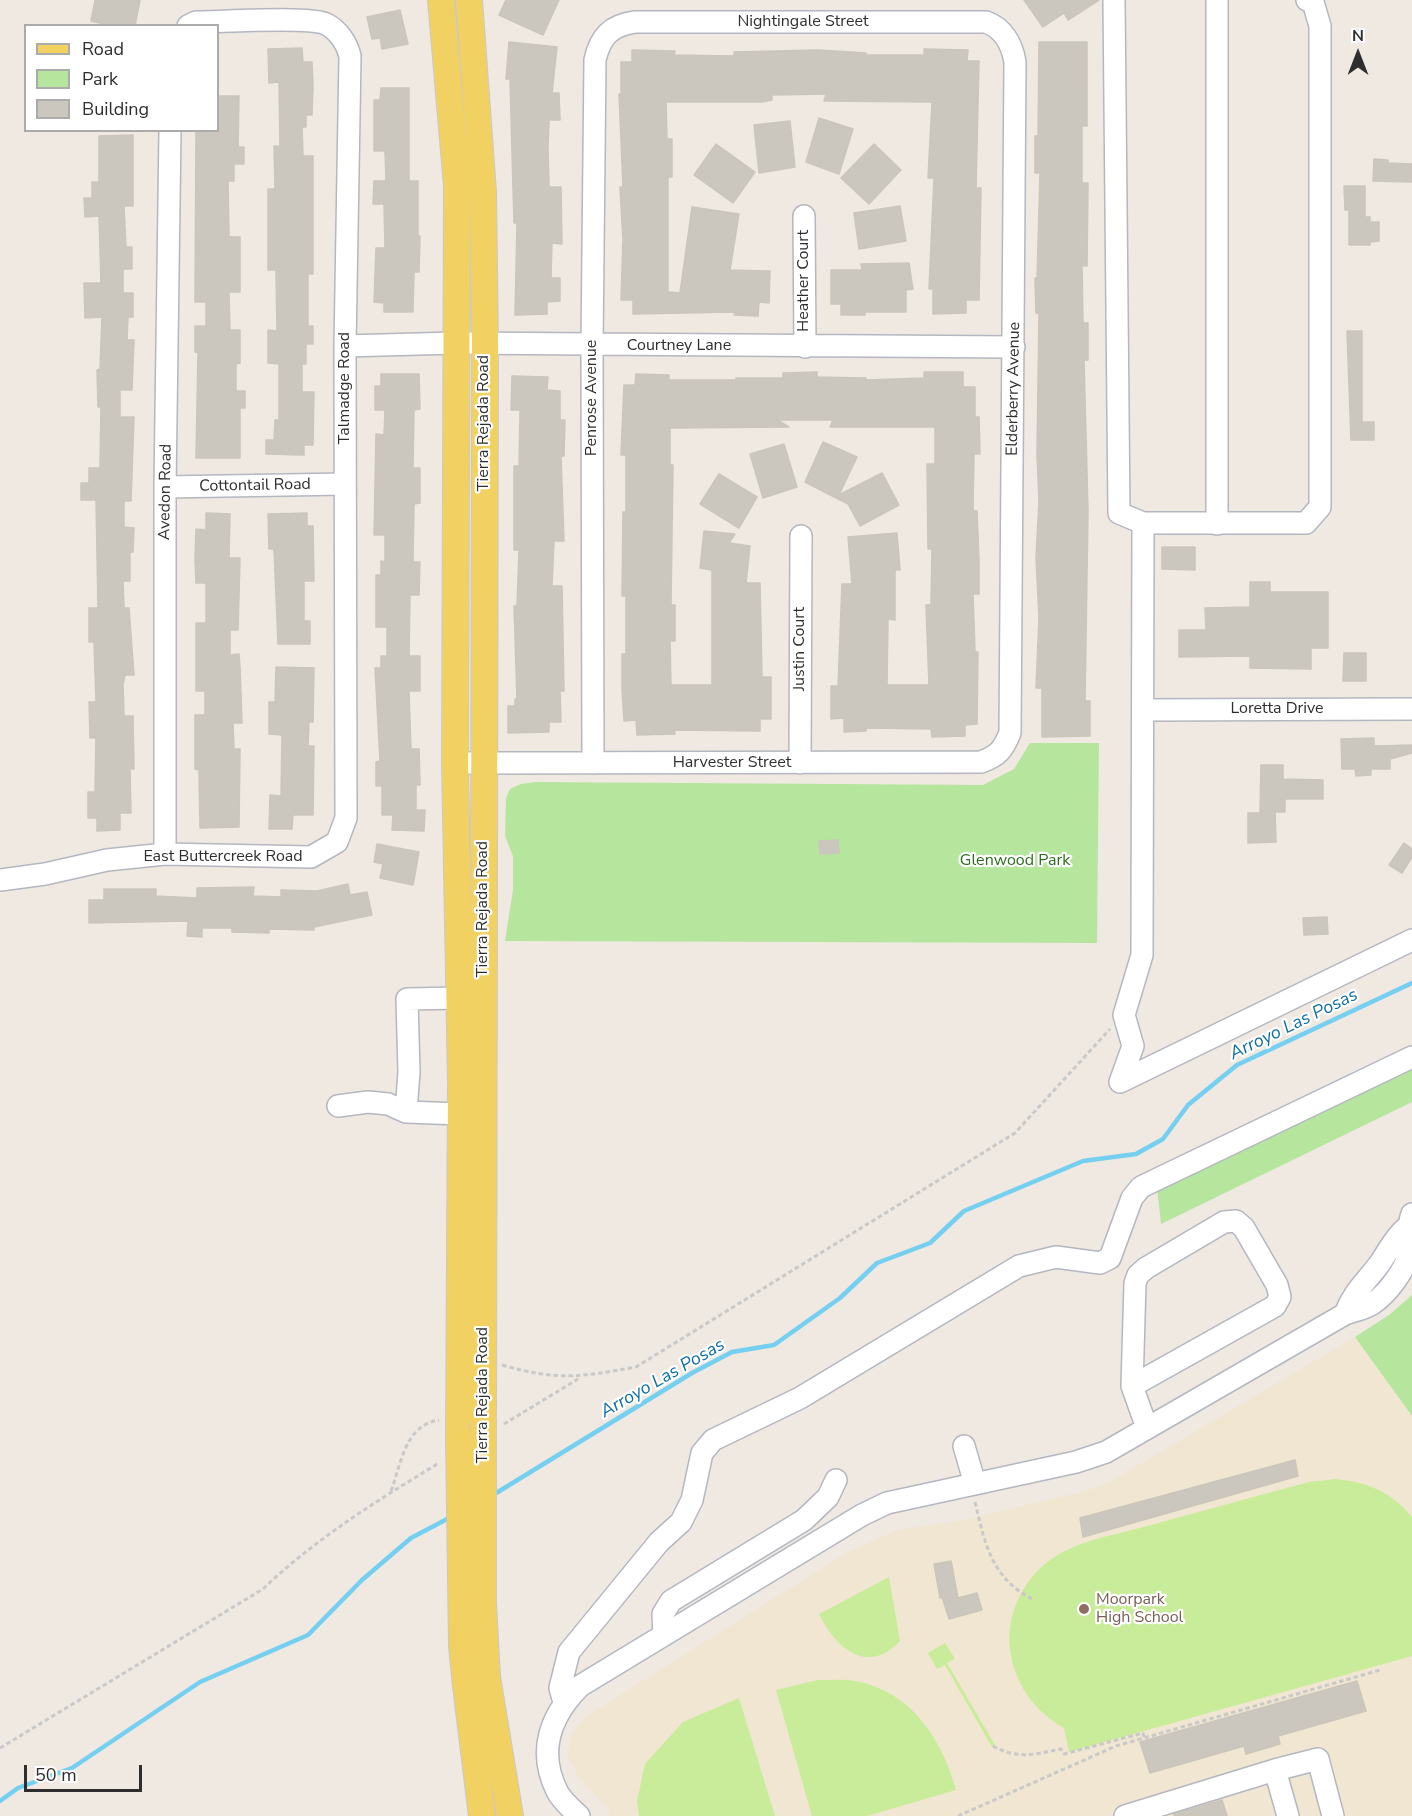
<!DOCTYPE html>
<html>
<head>
<meta charset="utf-8">
<style>
  body { margin:0 }
  #map { position:relative; width:1412px; height:1816px; overflow:hidden; background:#efe9e1; font-family:"Nunito Sans",sans-serif }
  canvas { display:block }
  .legend { position:absolute; left:24px; top:24px; width:195px; height:108px; box-sizing:border-box; background:#fff; border:2px solid #ababab; margin:0; padding:8px 10px; list-style:none; font-size:18px; color:#2e2e2e }
  .legend li { display:flex; align-items:center; gap:12px; height:30px }
  .legend b { width:30px; border:2px solid #ababab }
  .north { position:absolute; left:1328px; top:24px; width:60px; height:60px; -webkit-text-stroke:4px #fff; paint-order:stroke; rotate:0deg; font-size:16px; font-weight:700; line-height:24px; text-align:center; color:#2e2e2e }
  .north::after { content:''; display:block; margin:auto; width:21px; height:27px; background:#2e2e2e; clip-path:polygon(50% 0,100% 100%,50% 72%,0 100%) }
  .scale { position:absolute; left:24px; top:1765px; width:118px; height:27px; box-sizing:border-box; border:3px solid #2e2e2e; border-top:0; padding-left:8px; font-size:18px; line-height:21px; white-space:nowrap; color:#2e2e2e; -webkit-text-stroke:4px #fff; paint-order:stroke }
</style>
</head>
<body>
<div id="map">
<canvas width="1412" height="1816"></canvas>
<ul class="legend">
<li><b style="height:8px;background:#f2d163"></b>Road</li>
<li><b style="height:16px;background:#b6e59e"></b>Park</li>
<li><b style="height:16px;background:#cbc7bf"></b>Building</li>
</ul>
<div class="north">N</div>
<div class="scale">50 m</div>
</div>
<script>
const ctx = document.querySelector('canvas').getContext('2d');
ctx.lineJoin = 'round';
function paint(path, color) { ctx.fillStyle = color; ctx.fill(path, 'evenodd'); }
function trace(path, color, width, dash) { ctx.strokeStyle = color; ctx.lineWidth = width; ctx.lineCap = dash ? 'butt' : 'round'; ctx.setLineDash(dash || []); ctx.stroke(path); }
function drawText(font, color, halo, rows, align = 'center') {
  ctx.font = font + ' "Nunito Sans",sans-serif'; ctx.lineWidth = 4.5; ctx.setLineDash([]); ctx.textBaseline = 'middle'; ctx.strokeStyle = halo; ctx.fillStyle = color; for (const [text, x, y, turn = 0] of rows) {
    ctx.save(); ctx.translate(x, y); ctx.rotate((+turn || 0) * Math.PI / 180); ctx.textAlign = isNaN(turn) ? turn : align; if (halo) ctx.strokeText(text, 0, 0); ctx.fillText(text, 0, 0); ctx.restore();
  }
}
paint(new Path2D(`
  M1355,1337L1412,1416V1816H611L608,1809L580,1779L568,1757L571,1736L582,1719L848,1552L898,1530L964,1520L1086,1491L1110,1482Z`), '#f0e6d1');
paint(new Path2D(`
  M1030,743H1099L1097,943L505,941L513,890V856L505,836L506,798L510,789L521,784L535,782L983,785L1014,769Z
  M1412,1066V1102L1161,1224L1157,1187Z
  M1412,1295V1416L1355,1337L1389,1315Z`), '#b6e59e');
paint(new Path2D(`
  M1336,1479C1367,1482 1392,1492 1412,1517V1656L1069,1752L1064,1728C1034,1711 1014,1683 1010,1649C1006,1618 1021,1584 1045,1564C1074,1540 1116,1535 1151,1525C1203,1511 1256,1496 1309,1482Z
  M889,1577L900,1641C867,1676 836,1648 819,1614Z
  M945,1643L955,1659L947,1663L995,1745L992,1747L945,1665L937,1669L928,1653Z
  M818,1680C830,1680 844,1679 855,1681C911,1691 942,1739 956,1790L867,1816H812L776,1690Z
  M739,1698L775,1816H639L637,1801L645,1764L683,1722Z`), '#c9ec9a');
trace(new Path2D(`
  M493,1495L692,1373L732,1352L774,1345L840,1298L877,1263L930,1243L964,1211L1083,1161L1136,1154L1163,1139L1188,1105L1237,1065L1412,983
  M0,1801L18,1788L72,1768L200,1682L308,1635L362,1580L411,1538L451,1517`), '#75cff0', 4.5);
const building = new Path2D(`
  M95,0H140L135,26H113L91,21Z
  M506,0H559L543,35L499,15Z
  M1024,0H1099L1068,20L1064,13L1043,27Z
  M400,10L408,44L382,49L380,38L372,39L367,17Z
  M509,42L557,47L552,93H559L560,120H549L548,148L549,187H561L562,244L552,243L551,278H560V301L547,302V314L515,315L517,223H514L510,79H506Z
  M1039,42H1087V126H1082V183H1088L1087,266H1082L1083,323H1088V360H1084L1088,511L1085,701H1090V736L1042,737V688H1036L1039,618L1036,558L1039,501L1037,454L1039,313H1036L1035,278H1037L1040,173H1035V136H1038Z
  M302,48L303,62H312L313,86L312,115H306V127H302L303,156H313V274H308V326H313V344H306V364H302V392H314L313,445H304V455L266,454V440H274L275,420H279V364L268,363V330L277,331L276,270H268V189H275L274,146H280L279,82L269,83L268,49Z
  M924,49L968,50L967,61H979L976,188H981L979,300H966V313L933,314V289H929L934,178H928L932,102L824,101L826,94L772,95V100L762,102H666L667,139H672V177H668V292L680,293L692,207L739,214L730,270L770,271L769,303L759,302L758,316L734,315L735,312L633,314V300H621L623,240L620,187H623L619,94H621V62H632V50L675,51L674,55L734,56V52L818,50L866,53V55H924Z
  M381,88H409V181H418V236H420L419,272H414L413,312H384V303L374,302L376,248H385L384,204H373L374,181H386L385,151H374V100H380Z
  M218,96H239L238,147H244V164H234V181H228L229,237H240V292H229L230,330H240V363L236,364V391H245V408H240V458H196L198,352H195V326H206V302H195L196,130H218Z
  M819,118L853,129L839,174L806,162Z
  M790,121L795,167L759,173L754,125Z
  M133,135V206H124L126,247H132V269H123V293H133V317H128L127,340H134L132,390H120V417H134L131,501H124V527L134,528L133,552H130V581H123L124,608H129L134,675H125L123,685L124,716H133L134,769H130L131,813H120V830L97,831V818H88V792H95L96,738H90L89,702H96L94,642H89V608H98L96,500H81V483H89V468H100L101,407H98L97,370L100,369L102,317L85,318L84,283H101L99,216L85,217L84,198H92V182H99V136Z
  M716,144L755,172L733,203L694,175Z
  M874,144L901,170L869,204L841,178Z
  M1374,159L1388,160V163L1412,164V182L1373,181Z
  M1344,186H1365V217H1370V222H1379V241L1370,242V245H1349V210H1345Z
  M900,206L906,241L859,249L854,213Z
  M909,263L913,289L906,290V312H865V315H841V304H831V270H862L861,264Z
  M1347,331H1362V422H1374V440H1351Z
  M817,372V377L866,378V380L924,378V372H963V387H975V417H979L980,454H974L973,511H977L979,560V594H973L975,652H978L977,724L965,725V736L932,737L931,729L866,728V731L844,732V718L831,719V686H838L842,584H852L848,537L897,533L900,570H895V620L888,619L887,685H929L926,605H931L932,549H928L927,464H935V427H830L833,420H777L789,427L670,428V465H673L671,605H675V641H670L671,685H712V570L700,568L704,531L735,534L729,543L750,546L746,583H760L762,677H771V719H760V731L674,730L675,734L637,735L636,720L624,721L622,689V654H626V596H622L623,512H626V455H621L624,385H635L636,374L669,375V380H736V378H783V373Z
  M381,374H419L420,409L414,410L413,468H420V503L414,504L413,562H420L419,595H410L409,656H420V691H409L411,749H419L420,785H416V810H425L424,831L392,830L393,815H382V786H376V762L380,761L375,668H381V656H387V627H376V575H381V561L385,562V535H374L376,434L384,435L385,410H375V386H381Z
  M512,376L548,377L547,390L560,391V420H565L564,456H561L564,541H554L552,586H562L564,691H560L561,722H549V732L508,733V706H515V699H517L514,606H517L519,550H514V466H519L520,410H511Z
  M823,442L857,457L839,495L882,473L899,505L860,526L848,504L805,482Z
  M784,444L797,487L763,498L750,454Z
  M719,474L757,497L739,528L700,504Z
  M206,513L230,514L229,558H240L238,630H230V655L239,654L240,666L242,723H233L234,749H240L239,827L200,828L199,770L195,769V715H205V691H196V623H206V583H196L195,559L196,529L206,530Z
  M307,513V526H313L314,581H304V621H310V644H278L274,549H269L268,514Z
  M1162,547H1195V570L1162,569Z
  M1250,582H1270V592H1328V648H1311V669L1250,668V656L1179,657V630H1206L1205,608L1250,607Z
  M1344,653H1366V681H1343Z
  M276,667L314,668L313,722H309L308,746H314L313,815H293L292,829H269L270,795L281,796L282,735L269,734V702H275Z
  M1374,738V746L1412,745V753L1390,759V769H1371V775L1356,776L1355,769H1342L1341,739Z
  M1261,765H1283V779L1323,780V799H1285V812H1275L1276,842L1248,843V813H1260Z
  M838,840L839,853L820,854L819,841Z
  M1404,843L1412,849V857L1402,873L1389,865Z
  M377,844L419,852L413,885L380,878L383,864L374,862Z
  M348,884L350,895L367,892L372,915L314,927V930L269,929V933L232,932V928H202V937L187,936L188,921L89,923V900H104V889H156V896L197,898V888L254,887L253,896L281,897V890L317,891Z
  M1327,917L1328,934L1304,935L1303,918Z
  M1295,1460L1298,1476L1083,1537L1080,1518Z
  M951,1561L958,1598L977,1593L982,1610L949,1619L942,1597L940,1598L934,1564Z
  M1357,1681L1366,1711L1278,1736L1280,1744L1246,1754L1244,1746L1150,1773L1140,1742Z
  M1222,1800L1227,1816H1174V1814Z`);
paint(building, '#cbc7bf');
trace(building, '#cbc5ba', 1.5);
const minor = new Path2D(`
  M1114,0L1119,513L1143,523L1142,955L1124,1015L1133,1046L1120,1082
  M804,216L805,347
  M345,346L455,343L1014,347
  M165,487L345,484
  M1143,523H1306L1320,507V26L1313,2L1307,0
  M1217,524V0
  M1143,710L1412,709
  M455,763L981,762C998,756 1003,750 1010,733L1015,62C1012,44 1003,28 986,22H635C611,25 600,37 595,60L592,346L593,763
  M800,763L801,536
  M165,854V487L170,130
  M0,880L45,874L107,860L165,854L311,857L337,842L346,818L345,346L350,56C347,43 338,30 326,24C309,16 221,22 196,22L188,26
  M1120,1082L1412,940
  M338,1106L368,1102L388,1104L406,1112L461,1114
  M406,1112L409,1072L407,999L460,998
  M1345,1314C1353,1292 1367,1281 1380,1263C1389,1250 1394,1238 1406,1228
  M1132,1386L1275,1306L1280,1297L1277,1285L1244,1228L1236,1221L1224,1222L1146,1268L1138,1275L1135,1283L1132,1386L1147,1428
  M964,1446L975,1484
  M664,1635L663,1614L671,1601L804,1520L828,1497L836,1480
  M564,1702L560,1688L569,1652L659,1542L681,1522L692,1500L702,1453L713,1440L800,1398L1019,1266L1056,1257L1100,1263L1110,1258L1132,1198L1141,1187L1412,1057
  M579,1816C572,1809 561,1800 557,1791C537,1751 550,1716 580,1686L862,1515L887,1503L1076,1462L1106,1452L1345,1314C1353,1311 1364,1309 1372,1304C1387,1294 1407,1269 1409,1250C1411,1235 1406,1230 1412,1214
  M1125,1816L1275,1770
  M1288,1816L1275,1770L1318,1759L1333,1816`);
const major = new Path2D(`
  M441,0L457,186L455,763L461,1082L459,1438
  M469,0L483,192L485,344L483,1422
  M487,1677L510,1816
  M466,1686L482,1816`);
trace(minor, '#b4b7c1', 24);
trace(major, '#c9c9c9', 28);
trace(new Path2D(`
  M502,1365C558,1381 580,1377 636,1367L1015,1133L1110,1029
  M504,1424L578,1379
  M391,1491C401,1464 405,1425 439,1420
  M975,1502C985,1544 991,1577 1032,1599
  M993,1746C1017,1760 1036,1754 1061,1749L1064,1754L1143,1733L1144,1737
  M0,1748L263,1589C315,1539 378,1500 439,1463
  M958,1816L1116,1746L1380,1670`), '#c9c9c9', 3, [4.5, 3]);
trace(minor, '#fff', 21);
trace(major, '#f2d163', 26);
const majorBridge = new Path2D(`
  M483,1422V1603L487,1677
  M459,1438L462,1646L466,1686`);
trace(majorBridge, '#c9c9c9', 28, []);
trace(majorBridge, '#f2d163', 26);
for (const [x, y, r, color] of [
  [1084,1609,6,"#8d6e63"]
]) { const dot = new Path2D(); dot.arc(x, y, r, 0, 2 * Math.PI); ctx.fillStyle = color; ctx.fill(dot); trace(dot, '#fff', 2); }
drawText('16px', '#2e2e2e', '#fff', [
  ["Nightingale Street",803,22],
  ["Heather Court",804,281,-90],
  ["Courtney Lane",679,346],
  ["Talmadge Road",345,388,-90],
  ["Elderberry Avenue",1014,389,-89],
  ["Penrose Avenue",592,398,-90],
  ["Tierra Rejada Road",484,423,-90],
  ["Cottontail Road",255,486,-1],
  ["Avedon Road",166,492,-89],
  ["Justin Court",800,649,-90],
  ["Loretta Drive",1277,709],
  ["Harvester Street",732,763],
  ["East Buttercreek Road",223,857],
  ["Tierra Rejada Road",483,909,-90],
  ["Tierra Rejada Road",483,1395,-90]
]);
drawText('16px', '#2c6e1b', '#fff', [
  ["Glenwood Park",1015,861]
]);
drawText('16px', '#785e54', '#fff', [
  ["Moorpark",1096,1600],
  ["High School",1096,1618]
], 'left');
drawText('italic 18px', '#0d6fa3', '#fff', [
  ["Arroyo Las Posas",1294,1025,-26],
  ["Arroyo Las Posas",663,1379,-30]
]);
</script>
</body>
</html>
